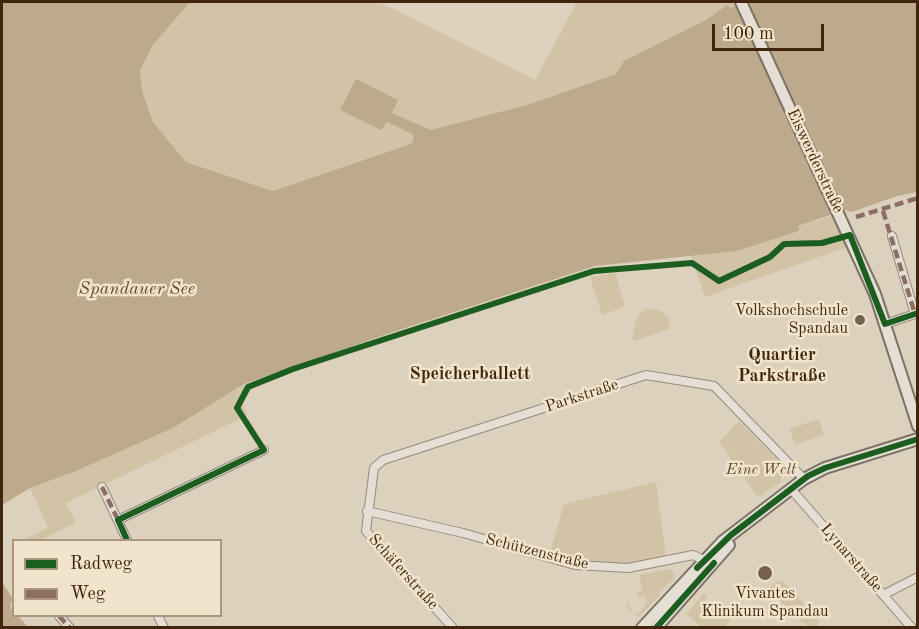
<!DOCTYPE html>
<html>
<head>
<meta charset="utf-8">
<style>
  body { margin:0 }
  #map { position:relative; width:919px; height:629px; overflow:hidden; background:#dcd1bd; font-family:"Old Standard TT",serif }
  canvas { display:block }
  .frame { position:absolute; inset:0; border:3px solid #41240c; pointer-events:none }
  .legend { position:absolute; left:12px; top:539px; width:210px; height:78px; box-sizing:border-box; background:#f1e4cc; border:2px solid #ab977f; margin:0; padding:8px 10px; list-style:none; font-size:18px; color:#41240c }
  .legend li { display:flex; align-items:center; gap:12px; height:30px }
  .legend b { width:30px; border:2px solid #ab977f }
  .scale { position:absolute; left:712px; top:24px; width:112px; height:27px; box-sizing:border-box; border:3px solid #41240c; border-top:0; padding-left:8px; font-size:18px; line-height:21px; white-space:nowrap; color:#41240c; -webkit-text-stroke:4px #f1e4cc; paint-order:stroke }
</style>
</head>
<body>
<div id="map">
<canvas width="919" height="629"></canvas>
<div class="frame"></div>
<ul class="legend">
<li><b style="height:8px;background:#1b5e20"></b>Radweg</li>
<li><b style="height:8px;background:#8d6e63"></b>Weg</li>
</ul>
<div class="scale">100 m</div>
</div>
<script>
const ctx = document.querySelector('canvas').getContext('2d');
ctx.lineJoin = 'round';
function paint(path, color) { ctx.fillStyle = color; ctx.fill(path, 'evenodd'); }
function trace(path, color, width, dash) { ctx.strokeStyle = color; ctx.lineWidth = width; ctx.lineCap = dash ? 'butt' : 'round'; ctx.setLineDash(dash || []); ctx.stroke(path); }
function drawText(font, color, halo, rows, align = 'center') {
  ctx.font = font + ' "Old Standard TT",serif'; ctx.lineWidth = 5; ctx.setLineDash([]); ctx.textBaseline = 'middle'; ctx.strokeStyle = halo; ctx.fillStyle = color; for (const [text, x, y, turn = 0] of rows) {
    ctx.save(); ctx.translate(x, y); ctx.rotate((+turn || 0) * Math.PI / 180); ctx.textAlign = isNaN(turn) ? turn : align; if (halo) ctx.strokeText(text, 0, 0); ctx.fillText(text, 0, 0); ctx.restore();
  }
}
paint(new Path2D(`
  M190,2H379L535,80L577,2H734L736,6L731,8L727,5L706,20L624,61L616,74L530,104L431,130L392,113L381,130L386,122L412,134L414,139L411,145L274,191L186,162L153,122L142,91L140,70L153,45Z
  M833,216L847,247L705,297L691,256L737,251L799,231L798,226Z
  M615,273L625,307L602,315L590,277Z
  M646,309C657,308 662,311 670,319L669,329L636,341L632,339L637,317Z
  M242,384L251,389L243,404L248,415L66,503L76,523L41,540H24L48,527L30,488L76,471L173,428Z
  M819,419L824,435L795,445L790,429Z
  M739,421L784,466L781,482L758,497L719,442Z
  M656,482L666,558C621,567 594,566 549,555L564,504Z
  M671,569L675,578L658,594L660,595L639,617L630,612L626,603L629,602L632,613L638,614L647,603L645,596L638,598L636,593L643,590L639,575Z
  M777,581L784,582L819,621L817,627C797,628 782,600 768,588Z
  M704,593L707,597L704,601L715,611L720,606L731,618L725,627H701L686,614Z`), '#d3c3a6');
paint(new Path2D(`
  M2,2H190L153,45L140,70L142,91L153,122L186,162L273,191L411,144L414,139L412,134L387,122L381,130L340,110L356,79L398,100L392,113L431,130L530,104L616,74L624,61L706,20L727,5L731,8L747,2H917V192L897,196L852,212L845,210L798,226L799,231L737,251L595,266L387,334L242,385L173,428L76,471L30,488L2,505Z
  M2,582L13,599L10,605L14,616H18L28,627H2Z`), '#bdaa8d');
const street = new Path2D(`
  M892,236L915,314
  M885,324L918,313
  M102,487L127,540
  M791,489L912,628
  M367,511L463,533L575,565L628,568L693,555L706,561
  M118,520L264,450
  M883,595L918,577
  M59,616L70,628
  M158,616L164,628
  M453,628L366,531L374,468L383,460L646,375L714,386L804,479`);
const secondary = new Path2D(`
  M741,2L875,294L918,426
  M642,628L723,541L804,479L825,468L918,439
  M656,628L729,545`);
trace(street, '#948a7c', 10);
trace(secondary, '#7d7365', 14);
trace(street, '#e4ded4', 8);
trace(secondary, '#e4ded4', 10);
trace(new Path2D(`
  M883,211L915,314
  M856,217L918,198
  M102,487L120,524
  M59,616L70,628`), '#8d6e63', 4.5, [9, 4.5]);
trace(new Path2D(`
  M127,540L118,520L264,450L237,408L248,387L293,369L594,271L692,263L719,281L770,257L784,244L822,243L850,235L885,324L918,313
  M697,568L731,535L808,476L825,468L918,439
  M656,628L714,563`), '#1b5e20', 6);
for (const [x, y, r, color] of [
  [860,320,6,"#77614a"],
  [765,573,8,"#77614a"]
]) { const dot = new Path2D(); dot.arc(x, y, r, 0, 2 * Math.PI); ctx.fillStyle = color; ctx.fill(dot); trace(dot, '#f1e4cc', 2); }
drawText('16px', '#41240c', '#f1e4cc', [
  ["Eiswerderstraße",815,161,65],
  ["Parkstraße",582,396,-18],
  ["Schützenstraße",537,552,14],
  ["Lynarstraße",851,558,49],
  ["Schäferstraße",403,572,48]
]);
drawText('16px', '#41240c', '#f1e4cc', [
  ["Volkshochschule",848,311],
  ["Spandau",848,329],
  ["Vivantes",765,594,"center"],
  ["Klinikum Spandau",765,612,"center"]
], 'right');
drawText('italic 16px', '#64492e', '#f1e4cc', [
  ["Eine Welt",761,470]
]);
drawText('italic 18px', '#62472c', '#f1e4cc', [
  ["Spandauer See",137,289]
]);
drawText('bold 18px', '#41240c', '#f1e4cc', [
  ["Quartier",782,355],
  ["Parkstraße",782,376],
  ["Speicherballett",470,374]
]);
</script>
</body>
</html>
